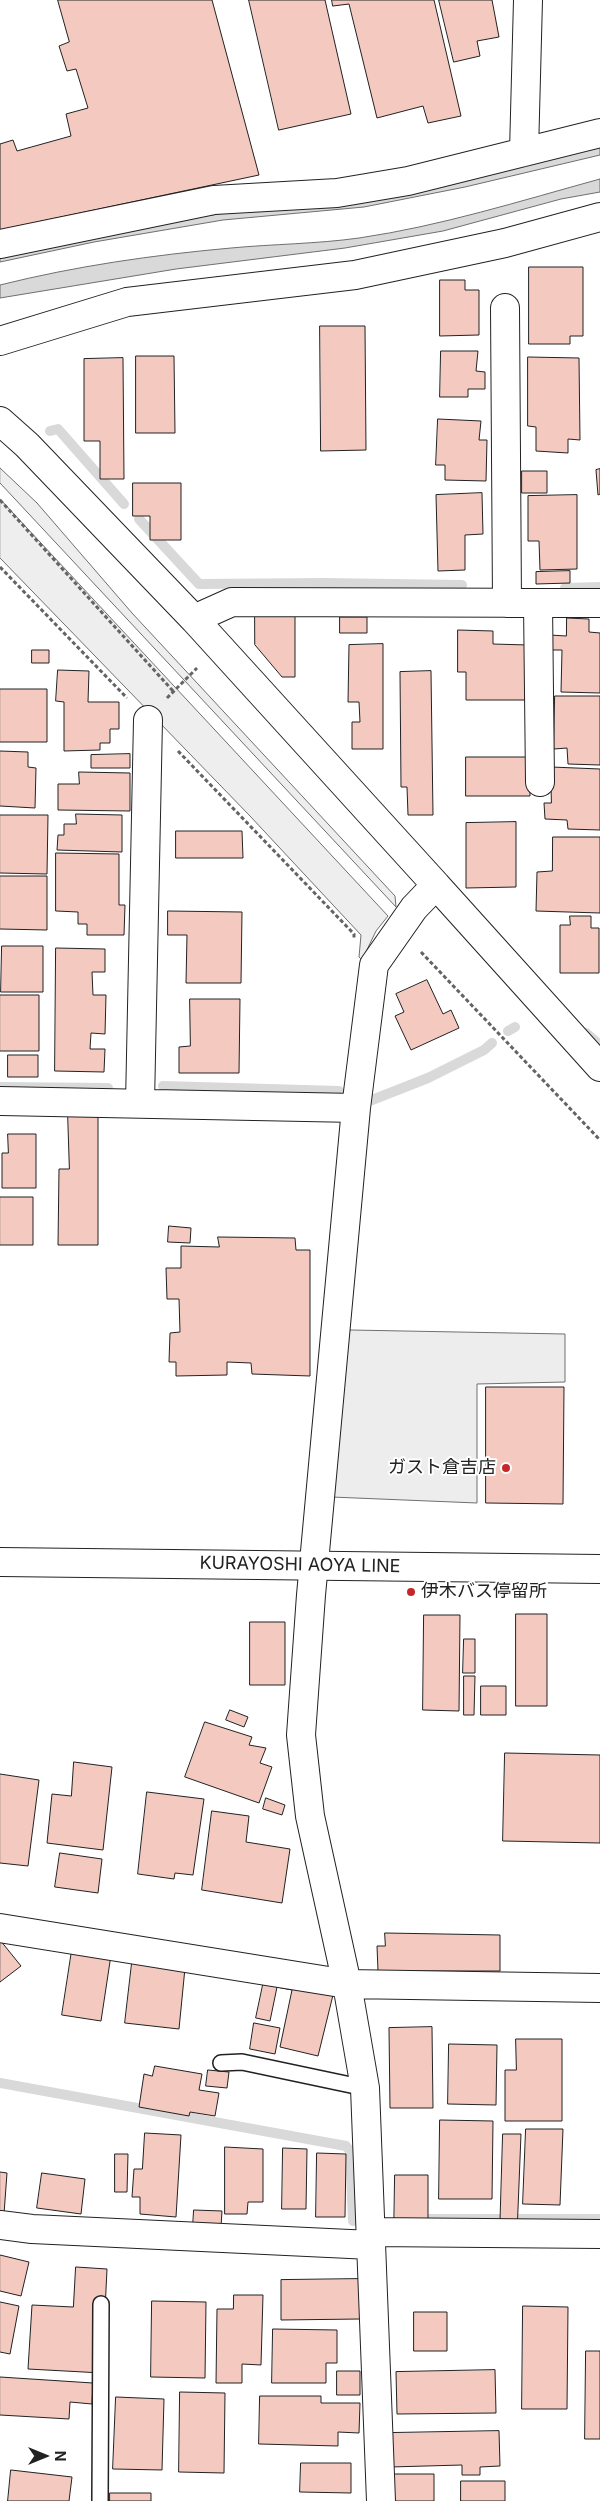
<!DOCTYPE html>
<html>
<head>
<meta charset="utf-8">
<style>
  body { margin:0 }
  #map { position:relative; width:600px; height:2501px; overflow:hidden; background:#fff; font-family:Inter,sans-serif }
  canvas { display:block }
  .north { position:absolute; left:20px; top:2431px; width:50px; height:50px; -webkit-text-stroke:4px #fff; paint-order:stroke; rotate:90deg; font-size:14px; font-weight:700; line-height:20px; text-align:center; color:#222 }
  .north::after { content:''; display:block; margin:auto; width:18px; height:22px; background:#222; clip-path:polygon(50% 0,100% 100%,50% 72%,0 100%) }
</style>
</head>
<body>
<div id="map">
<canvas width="600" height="2501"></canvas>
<div class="north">N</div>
</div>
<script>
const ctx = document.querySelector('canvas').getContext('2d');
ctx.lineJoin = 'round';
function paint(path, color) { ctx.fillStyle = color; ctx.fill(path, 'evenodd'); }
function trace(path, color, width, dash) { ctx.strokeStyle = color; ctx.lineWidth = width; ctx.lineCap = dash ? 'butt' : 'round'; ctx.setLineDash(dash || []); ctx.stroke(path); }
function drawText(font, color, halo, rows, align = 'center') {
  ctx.font = font + ' Inter,"Noto Sans JP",sans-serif'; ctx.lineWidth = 4; ctx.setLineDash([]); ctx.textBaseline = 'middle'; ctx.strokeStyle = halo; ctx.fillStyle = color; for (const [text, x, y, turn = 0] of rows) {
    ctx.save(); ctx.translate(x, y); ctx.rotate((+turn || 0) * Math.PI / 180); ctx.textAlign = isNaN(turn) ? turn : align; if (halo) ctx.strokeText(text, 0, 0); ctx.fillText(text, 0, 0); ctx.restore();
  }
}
const green = new Path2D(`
  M0,468L37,503L132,613L395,896L396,907L0,483Z
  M0,499L388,916L376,931L362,960L359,957L361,935L250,816L0,558Z`);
paint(green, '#eee');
trace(green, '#6f6f6f', 1);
const parking = new Path2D(`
  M350,1330L565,1334V1382L477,1384V1503L331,1497Z`);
paint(parking, '#ededed');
trace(parking, '#6f6f6f', 1);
const water = new Path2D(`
  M600,148V155L465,187L364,207L223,220L94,242L0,262V255L118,230L218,214L281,208L462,180Z
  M600,179V192L561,199L443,231L345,248L176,269L0,298V285C76,266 153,255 231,248C273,244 316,244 359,238C441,226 520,201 600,179Z`);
paint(water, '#d9d9d9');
trace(water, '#6f6f6f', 1);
trace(new Path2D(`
  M50,431L58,429L124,504
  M139,519L199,584L323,583L462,585
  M565,588L600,587
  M508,1031L515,1027
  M586,1033L600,1045
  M163,1086L339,1091
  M0,1087L108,1088
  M372,1100L428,1078L484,1050L492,1043
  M0,2083L346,2146L350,2151L353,2221
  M417,2219H600`), '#d9d9d9', 10);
const building = new Path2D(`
  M58,0H212L259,175L0,230V144L13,140L17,151L71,136L66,114L88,108L76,69L67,71L59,46L69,42Z
  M249,0H325L351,114L279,130Z
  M332,0H434L461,116L428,123L423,106L377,118L349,4L333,6Z
  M439,0H492L499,37L477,41L480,56L454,62Z
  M529,267H583V336H570V344H529Z
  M440,280H465V290H479V335L440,336Z
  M320,326H365L366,450L321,451Z
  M441,351H478L476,371L485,372V389H468V397H440Z
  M136,356H174L175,433H136Z
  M528,357L579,358L580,440L568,439V453L536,451V427L528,426Z
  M123,358L124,479H100V441H84V359Z
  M438,419L481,421L479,440H487L486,481L445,480V465H436Z
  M600,469V494L598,495L596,470Z
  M522,471H547V493H522Z
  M133,483H181V540H150V516H133Z
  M482,493L483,534L465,535V570L438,571L436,495Z
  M577,495V569L540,570L539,541H528V496Z
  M570,571V583L536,584V572Z
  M255,615H295V677H282L255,645Z
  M340,617H367V633H340Z
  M567,618L589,619V632L600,633V693L561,692L562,650H550V635L566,636Z
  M458,630L493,631V644L528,645V700H466V672H458Z
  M383,644V749H352V722H360L359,702H348L349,645Z
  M32,650H49V663H32Z
  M58,670L89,671L88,702H119V729H110V743H100V750L64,751V702L56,701Z
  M431,671L433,815H408L407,787H401L400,672Z
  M0,689H47V742H0Z
  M555,696H600V765L568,764L567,748L554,749Z
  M0,751L28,752V767L36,768L35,808L0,806Z
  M130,754V768H91V755Z
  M466,757H530V796H466Z
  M551,767L600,769V830L568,829L567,820L545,819L544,803H551Z
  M79,772L130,773V811L58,810V784H79Z
  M76,814L122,815V852L57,850L58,835H64V824H76Z
  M0,815H48L47,874L0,873Z
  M516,822V887L466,888V823Z
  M176,831H242L243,858H176Z
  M553,837H600V913L536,911L537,872L552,871Z
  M56,853L119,854V905H125L124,935H87V924H78V912L56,911Z
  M0,876H47V930L0,929Z
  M168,911L242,912L241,983H186L187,935H168Z
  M570,916H591V928H599V973H560V925H570Z
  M2,946H43V992H1Z
  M56,948L105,949V972H92L93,995H106L105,1034L91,1033L90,1049H105L104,1072L55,1071Z
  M427,980L443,1014L451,1010L459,1028L411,1050L395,1016L404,1012L396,994Z
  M0,995H39V1051H0Z
  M190,999H240L239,1073H179V1047L190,1046Z
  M8,1055H38V1077H8Z
  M68,1114L98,1115V1245H58L59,1169H69Z
  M8,1134H36V1188H2V1153H8Z
  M0,1197H33V1245H0Z
  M169,1226L191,1228L190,1243L168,1242Z
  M218,1237L295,1238L296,1250H310V1376L252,1374L251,1363L227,1362V1375L176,1376V1362H169L170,1333L180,1332L179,1299H167L166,1268H181V1246L219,1247Z
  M486,1387H564L563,1504L486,1503Z
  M516,1614H547V1706H516Z
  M424,1615H460L459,1711L423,1710Z
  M250,1622H285V1685H250Z
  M464,1639H475V1673H463Z
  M464,1676H475L474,1715H464Z
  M481,1686H506V1715H481Z
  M230,1710L248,1717L244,1727L226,1720Z
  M205,1722L252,1737L249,1745L266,1748L260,1763L272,1767L259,1803L185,1777Z
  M505,1753L600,1755V1843L503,1841Z
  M74,1762L112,1767L103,1850L47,1843L52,1794L71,1796Z
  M0,1774L39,1780L28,1866L0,1863Z
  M147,1792L204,1799L193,1875L175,1873L174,1879L138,1874Z
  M266,1798L285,1805L282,1815L263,1809Z
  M212,1811L249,1816L246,1842L290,1849L282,1903L202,1890Z
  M60,1853L102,1859L98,1893L55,1887Z
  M385,1933L500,1935V1971H378L377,1946H385Z
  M0,1940L21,1966L0,1982Z
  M72,1950L111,1955L101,2021L62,2015Z
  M132,1963L185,1968L179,2029L125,2023Z
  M267,1966L333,1995L318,2056L280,2047L292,1990L277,1987L270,2021L256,2018Z
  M254,2023L280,2028L275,2054L250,2049Z
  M432,2027L433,2108H390L389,2028Z
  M516,2039H562V2121H505V2070H516Z
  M449,2044L497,2045L496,2105L448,2104Z
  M155,2066L202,2074L199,2090L219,2093L215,2116L190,2112L189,2116L139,2107L144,2074L152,2076Z
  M208,2070L229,2072L227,2088L206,2086Z
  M440,2120L493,2121L492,2199H439Z
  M526,2129H563L560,2205L523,2204Z
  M145,2133L181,2135L176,2217L140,2214V2197H132L134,2169H142Z
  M503,2134H521L517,2234H500Z
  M225,2147L263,2149V2202H248L247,2214H225Z
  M283,2148L307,2149L306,2209H282Z
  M317,2153L346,2154L345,2217H316Z
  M115,2154H128L127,2192H115Z
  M0,2172L7,2173L4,2214L0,2213Z
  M42,2173L85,2179L81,2214L37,2208Z
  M395,2175H428V2237H394Z
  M194,2210L222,2211L221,2227L193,2226Z
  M0,2255L29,2262L21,2296L0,2291Z
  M76,2267L107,2269L102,2373L28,2369L32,2305L73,2307Z
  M359,2279L360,2319L281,2320V2280Z
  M234,2295H263L261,2365L242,2364V2383H216L217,2309H233Z
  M152,2301L206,2302L205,2378L151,2377Z
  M0,2302L19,2306L10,2354L0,2352Z
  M523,2306L568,2307L567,2409H522Z
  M414,2312H447V2351H414Z
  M273,2329L337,2330V2363H326V2383H272Z
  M586,2351H600V2439H585Z
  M495,2370L496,2413L397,2414L396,2372Z
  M337,2371H360V2395H337Z
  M0,2377L93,2383L92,2404L70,2402L69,2419L0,2415Z
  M180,2392L225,2393L224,2473L179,2472Z
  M260,2396H321V2403H360L359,2433L338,2432V2446L259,2444Z
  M116,2397L164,2399L162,2470L113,2469Z
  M499,2431L500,2466L480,2467V2475H462V2465L390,2467L389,2433Z
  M301,2463H351V2493L300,2492Z
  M11,2470L72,2477L69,2501H8Z
  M383,2474H434V2501H383Z
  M461,2481H505V2501H461Z
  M110,2493H151V2501H110Z`);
paint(building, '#f3c9c0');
trace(building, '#222', 1);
const lane = new Path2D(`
  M221,2063L242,2062L365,2088
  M100,2501L101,2304`);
const street = new Path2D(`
  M524,152L528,0
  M0,244L214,200L337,193L408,181L600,133
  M505,308L507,603
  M0,341L127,302L355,275L505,243L600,217
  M0,421L27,445L194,619L436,885L414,908L374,965L356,1108L311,1595L301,1735L310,1816L347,1984L365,2088L381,2501
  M538,603L540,782
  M194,619L232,602L600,603
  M436,885L600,1067
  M0,1101L356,1108
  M140,1103L148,720
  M0,1928L347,1984L600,1988
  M0,2225L32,2229L371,2245
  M372,2232L600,2234`);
const primary = new Path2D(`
  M0,1562L600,1569`);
trace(lane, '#222', 18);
trace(street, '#222', 30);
trace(primary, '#222', 30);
trace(new Path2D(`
  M0,500L173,691
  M0,567L127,698
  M167,698L197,668
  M178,751L354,934V939
  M421,952L600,1140`), '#646464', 3, [4, 2.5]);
trace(lane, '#fff', 15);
trace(street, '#fff', 28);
trace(primary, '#fff', 28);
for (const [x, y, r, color] of [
  [506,1468,5,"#c62828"],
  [411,1592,5,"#c62828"]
]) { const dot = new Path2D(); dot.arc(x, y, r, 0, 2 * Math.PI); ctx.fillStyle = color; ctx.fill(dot); trace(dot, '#fff', 2); }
drawText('18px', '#222', '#fff', [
  ["ガスト倉吉店",496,1468],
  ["伊木バス停留所",421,1592,"left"]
], 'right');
drawText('18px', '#222', '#fff', [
  ["KURAYOSHI AOYA LINE",300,1565,1]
]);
</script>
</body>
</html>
